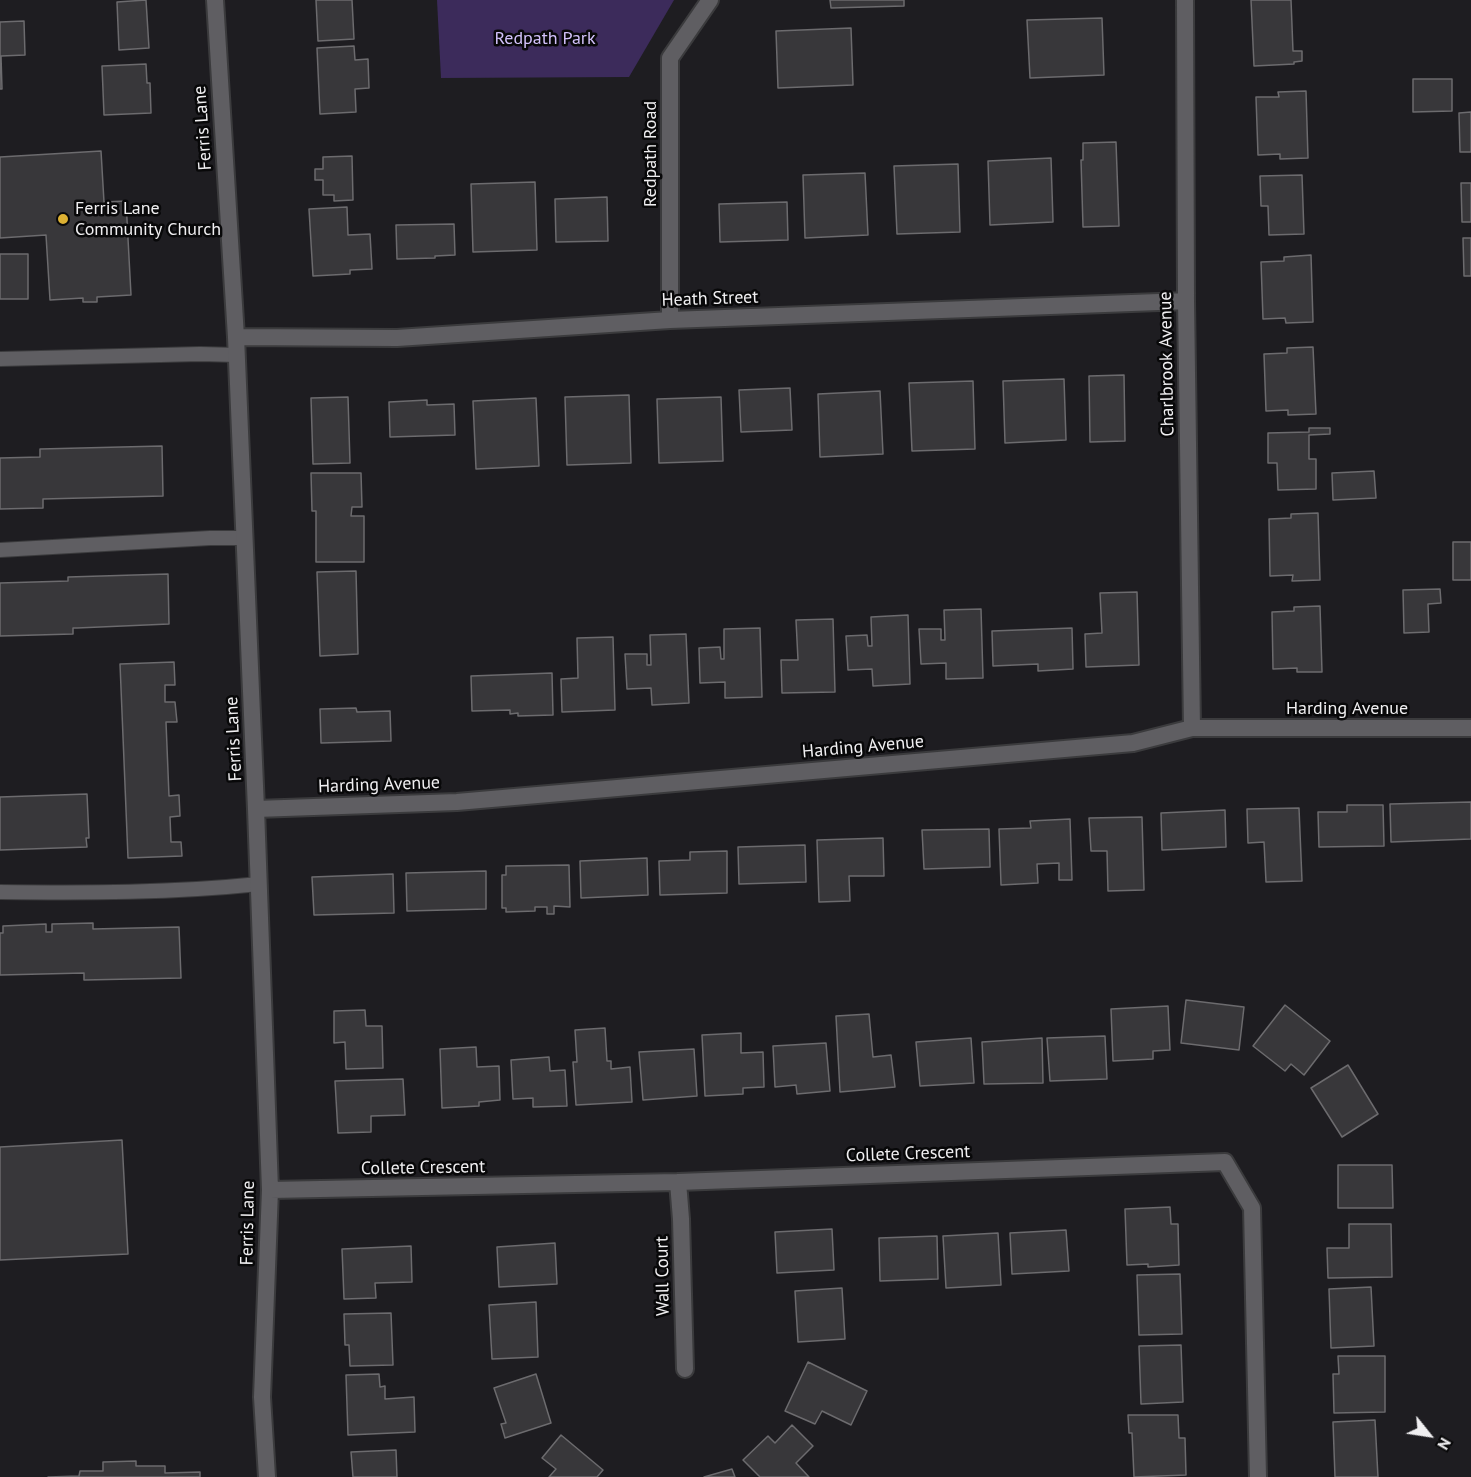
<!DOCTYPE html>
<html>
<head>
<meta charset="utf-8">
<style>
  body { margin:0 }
  #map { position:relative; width:1471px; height:1477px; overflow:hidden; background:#1e1d21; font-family:"PT Sans",sans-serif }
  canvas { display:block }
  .north { position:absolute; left:1399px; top:1405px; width:60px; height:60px; -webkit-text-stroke:4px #080809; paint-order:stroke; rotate:120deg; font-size:16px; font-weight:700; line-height:24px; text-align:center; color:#f0eff1 }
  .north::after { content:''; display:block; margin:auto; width:21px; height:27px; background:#f0eff1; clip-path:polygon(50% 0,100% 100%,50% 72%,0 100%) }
</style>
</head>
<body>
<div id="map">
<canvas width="1471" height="1477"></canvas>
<div class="north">N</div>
</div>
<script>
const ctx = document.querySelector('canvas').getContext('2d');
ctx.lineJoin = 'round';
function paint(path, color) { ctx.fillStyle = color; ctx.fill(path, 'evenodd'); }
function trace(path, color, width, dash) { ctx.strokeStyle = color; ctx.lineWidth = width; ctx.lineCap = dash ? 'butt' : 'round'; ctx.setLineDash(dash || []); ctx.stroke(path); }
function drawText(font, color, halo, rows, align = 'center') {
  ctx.font = font + ' "PT Sans",sans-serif'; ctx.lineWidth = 5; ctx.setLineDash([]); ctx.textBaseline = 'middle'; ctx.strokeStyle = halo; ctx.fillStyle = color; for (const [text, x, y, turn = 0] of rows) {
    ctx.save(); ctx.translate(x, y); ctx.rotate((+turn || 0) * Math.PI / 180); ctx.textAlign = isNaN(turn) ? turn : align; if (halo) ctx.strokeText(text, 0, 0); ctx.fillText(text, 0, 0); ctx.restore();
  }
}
paint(new Path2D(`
  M437,0H674L629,77L441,78Z`), '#3c2b5b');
const building = new Path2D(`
  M146,0L149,48L119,50L117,2Z
  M316,0H352L354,39L318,41Z
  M830,0H904V6L831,8Z
  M1251,0H1291L1293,51H1302V61L1294,62V64L1254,66Z
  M1102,18L1104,75L1030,78L1027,20Z
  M24,21L25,55L1,56L2,89H0V22Z
  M851,28L853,85L778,88L776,31Z
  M354,46L355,60L368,59L369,88L355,89L356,112L320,114L317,48Z
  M146,64L147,83H150L151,113L104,115L102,66Z
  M1413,79H1452V111L1413,112Z
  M1306,91L1308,158L1280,159V154L1258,155L1256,97H1279L1278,92Z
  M1471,112V152H1460L1459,113Z
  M1116,142L1119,226L1083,227L1081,160H1083V143Z
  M101,151L104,202L126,201L131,295L97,297V302H83V298L50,300L46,235L0,238V157Z
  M352,156L353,200L334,201V195H323V180H315V169H323V157Z
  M1051,158L1053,222L990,225L988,161Z
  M958,164L960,232L897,234L894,166Z
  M865,173L868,235L805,238L803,175Z
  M1302,175L1304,234L1269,235L1268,206H1261L1260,176Z
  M535,182L537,250L473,252L471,184Z
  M1461,183H1471V222H1462Z
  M607,197L608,241L556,242L555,199Z
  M787,202L788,240L720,242L719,204Z
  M347,207L348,235L370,234L372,269L350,270V274L313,276L309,209Z
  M454,224L455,255L435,256V258L397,259L396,225Z
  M1463,238H1471V276H1464Z
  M0,254H28V299H0Z
  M1311,255L1313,322L1286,323L1285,318L1263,319L1261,262L1284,261V257Z
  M1313,347L1316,414L1288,415V410L1266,411L1264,354L1287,353V348Z
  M1124,375L1125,441L1090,442L1089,376Z
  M1064,379L1066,440L1005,443L1003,381Z
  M973,381L975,449L912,451L909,383Z
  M790,388L792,430L741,432L739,390Z
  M880,391L883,454L820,457L818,394Z
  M629,395L631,463L567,465L565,397Z
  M348,397L350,463L313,464L311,398Z
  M721,397L723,461L659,463L657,399Z
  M536,398L539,466L476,469L473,401Z
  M427,400V405L454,404L455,435L390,437L389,402Z
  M1309,428H1330V434L1309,435V459H1316V489L1278,490L1277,463H1268V433L1309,432Z
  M162,446L163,496L43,499V508L0,509V458L40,457V449Z
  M1374,471L1376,498L1333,500L1332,473Z
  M311,473H361L362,507H352L351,516H364V562H316V511H312Z
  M1318,513L1320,580L1292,581L1293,575L1270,576L1269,519L1291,518V514Z
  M1453,542H1471V580H1453Z
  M356,571L358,654L320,656L317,572Z
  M168,574L169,624L77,628H73V634L0,636V583L68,581V577Z
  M1440,589L1441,603L1428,604L1429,632L1404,633L1403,590Z
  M1137,592L1139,665L1086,667L1085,634L1102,633L1100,593Z
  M1320,606L1322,672H1297V668L1273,669L1272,612L1294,611V607Z
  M981,609L983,678L946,679V663L921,664L919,629H941V640H945L944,610Z
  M908,615L910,684L873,686L872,669L848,670L846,636L867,635L868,646H872L871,617Z
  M833,619L835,692L782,693L781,660H798L796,620Z
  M760,628L762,697L725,698V682L700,683L699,648L720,647L721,659H724V629Z
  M1072,628L1073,669L1038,671V664L993,666L992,631Z
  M686,634L689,703L652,705L651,688L627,689L625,654H647V665H651L650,635Z
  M613,637L615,710L562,712L561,679L578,678L577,638Z
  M174,662L175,685H165V702H175L177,722H166L169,796L179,795L180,816L170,817L171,842H181L182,856L128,858L120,664Z
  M552,673L553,715L518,716V713L510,714V710L472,711L471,676Z
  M356,708L357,712L390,711L391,741L321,743L320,709Z
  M87,794L89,838H86L87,847L0,850V797Z
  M1471,802V839L1391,842L1390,804Z
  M1347,805H1383L1384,846L1319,847L1318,812H1347Z
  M1299,808L1302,881L1266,882L1264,842L1248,843L1247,809Z
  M1225,810L1226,847L1162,850L1161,813Z
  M1142,817L1144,890L1108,891L1107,851H1091L1089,818Z
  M1070,819L1072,880H1059V863L1037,864L1038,883L1001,885L999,829L1031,828L1030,821Z
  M989,829L990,867L924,869L922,830Z
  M883,838L884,876H849L850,901L819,902L817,840Z
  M805,845L806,882L739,884L738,847Z
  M727,851V893L660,895L659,861L690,860V852Z
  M647,858L648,895L581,898L580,861Z
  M569,865L570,907L554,906V914H547V907H535V911L506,912V908H502V875H506V866Z
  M486,871V909L407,911L406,873Z
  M393,874L394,913L314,915L312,877Z
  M93,923V929L179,927L181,978L84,980V973L0,975V933H3V926L46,924V932H52V924Z
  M1186,1000L1244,1007L1239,1050L1181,1043Z
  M1285,1005L1330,1041L1304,1075L1291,1064L1285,1071L1253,1046Z
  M1168,1006L1170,1050L1153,1051V1059L1113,1061L1111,1009Z
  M365,1010L366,1026H382L383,1068L346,1069L345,1042L334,1043V1011Z
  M869,1014L873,1057L891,1055L895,1087L840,1092L836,1016Z
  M605,1028L607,1061H611V1069L630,1067L632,1102L576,1105L573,1062H577L575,1030Z
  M741,1033V1053L763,1052L764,1087L743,1088V1094L705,1096L702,1035Z
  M1105,1036L1107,1079L1050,1081L1047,1038Z
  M971,1038L974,1083L920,1086L916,1042Z
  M1042,1038L1043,1083L984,1084L982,1042Z
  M826,1043L830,1091L797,1094L796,1085L775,1087L773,1046Z
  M476,1047L477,1067L499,1066L500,1100L479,1102V1106L442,1108L440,1049Z
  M694,1049L697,1096L643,1100L639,1052Z
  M549,1057L550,1071L565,1070L567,1106L533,1107V1098L513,1099L511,1060Z
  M1348,1065L1378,1114L1342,1137L1311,1088Z
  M403,1079L405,1115L371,1116V1132L338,1133L335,1081Z
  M122,1140L128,1254L0,1260V1147Z
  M1338,1165H1392L1393,1208H1338Z
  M1170,1207L1171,1224H1178L1179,1265L1148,1267V1264L1127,1265L1125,1209Z
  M1349,1224H1391L1392,1277L1328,1278L1327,1248H1349Z
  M832,1229L834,1270L777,1273L775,1232Z
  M1066,1230L1069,1271L1012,1274L1010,1233Z
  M998,1233L1001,1285L946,1288L943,1236Z
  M937,1236L938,1279L880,1281L879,1238Z
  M555,1243L557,1284L499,1287L497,1247Z
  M411,1246L412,1282L375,1283L376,1298L344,1299L342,1249Z
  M1180,1274L1182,1334L1139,1335L1137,1275Z
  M1371,1287L1374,1346L1331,1348L1329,1289Z
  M842,1288L845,1339L798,1342L795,1291Z
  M536,1302L538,1357L492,1359L489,1305Z
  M391,1313L393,1365L350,1366L349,1345H345L344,1314Z
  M1181,1345L1183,1402L1141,1404L1139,1346Z
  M1338,1356H1385V1412L1334,1413L1333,1374H1339Z
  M808,1362L867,1391L851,1425L822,1411L815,1424L785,1411Z
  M379,1374L380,1387L385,1386V1399L414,1397L415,1432L348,1435L346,1375Z
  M536,1374L551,1423L505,1438L501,1424L506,1423L494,1388Z
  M1128,1415H1178L1179,1438H1185L1186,1475L1134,1477L1132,1433H1129Z
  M1375,1420L1378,1477H1335L1333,1422Z
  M792,1425L813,1446L796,1463L809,1477H760L743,1460L768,1436L775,1443Z
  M561,1435L603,1470L597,1477H549L556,1469L542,1458Z
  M396,1450L397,1477H353L351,1452Z
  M136,1461V1466H165V1473L200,1472V1477H48L79,1476L80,1471H103V1462Z
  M732,1469L735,1477H704Z`);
paint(building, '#38373a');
trace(building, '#6c6b6e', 1.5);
const service = new Path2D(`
  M0,359L200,354L237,355
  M0,550L210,538H244
  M0,892C86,893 173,893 259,884`);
const minor = new Path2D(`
  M215,0L236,337L256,809L270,1190L262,1397L267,1477
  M1185,0L1186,301L1192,728
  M670,320V58L710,0
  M236,337L397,338L670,320L1186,301
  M256,809L457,802L1133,743L1192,728H1471
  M678,1182L681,1219L685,1369
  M270,1190L678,1182L1225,1162L1252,1208L1258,1477`);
trace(service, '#3b3b3d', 16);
trace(minor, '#3b3b3d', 20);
trace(service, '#5f5e62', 14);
trace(minor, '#5f5e62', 16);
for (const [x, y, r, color] of [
  [63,219,6,"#ddb133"]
]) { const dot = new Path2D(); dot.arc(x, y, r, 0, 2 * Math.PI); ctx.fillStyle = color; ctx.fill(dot); trace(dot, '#080809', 2); }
drawText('18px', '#d2c1fa', '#080809', [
  ["Redpath Park",545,39]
]);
drawText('18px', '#f0eff1', '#080809', [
  ["Ferris Lane",203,128,-94],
  ["Redpath Road",651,154,-90],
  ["Heath Street",710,299,-2],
  ["Charlbrook Avenue",1167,364,-91],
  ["Harding Avenue",1347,709],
  ["Ferris Lane",234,739,-93],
  ["Harding Avenue",863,747,-5],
  ["Harding Avenue",379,785,-2],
  ["Collete Crescent",908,1154,-2],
  ["Collete Crescent",423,1168,-1],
  ["Ferris Lane",248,1223,-89],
  ["Wall Court",663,1276,-91]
]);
drawText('18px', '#f0eff1', '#080809', [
  ["Ferris Lane",75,209],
  ["Community Church",75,230]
], 'left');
</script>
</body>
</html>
